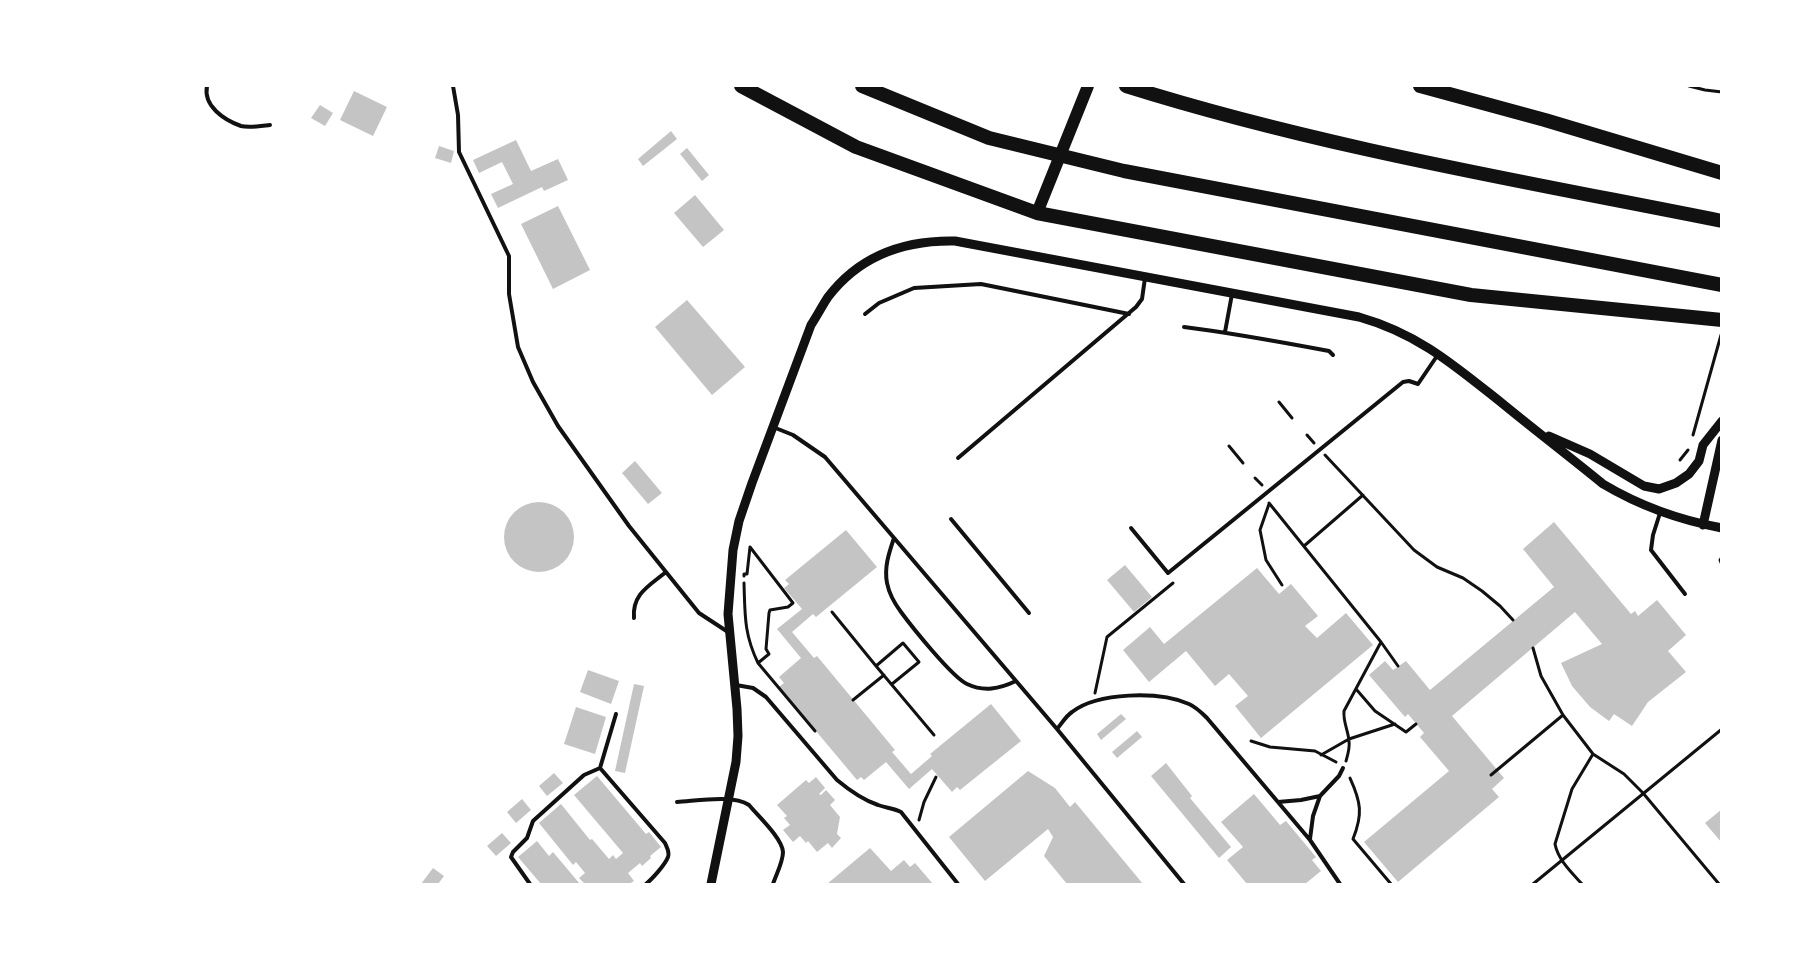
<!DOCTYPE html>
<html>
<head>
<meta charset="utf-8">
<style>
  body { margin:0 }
  #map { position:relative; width:1807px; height:970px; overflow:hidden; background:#fff; font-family:"Fira Sans Condensed",sans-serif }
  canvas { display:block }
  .frame { position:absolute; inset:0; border:87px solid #fff; pointer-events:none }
</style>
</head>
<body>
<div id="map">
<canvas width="1807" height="970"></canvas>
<div class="frame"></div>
</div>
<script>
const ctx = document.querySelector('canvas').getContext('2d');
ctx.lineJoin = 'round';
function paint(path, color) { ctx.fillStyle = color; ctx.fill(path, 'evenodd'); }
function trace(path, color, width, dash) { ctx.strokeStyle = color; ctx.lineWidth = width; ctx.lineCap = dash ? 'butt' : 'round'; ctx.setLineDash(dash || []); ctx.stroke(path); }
paint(new Path2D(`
  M354,91L387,107L373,136L340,120Z
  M320,105L333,113L325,126L311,118Z
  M671,131L677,139L643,166L638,159Z
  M516,140L531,171L558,159L568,180L544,191L542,187L498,208L491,194L513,184L502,162L479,173L473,160Z
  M439,146L454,151L451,163L435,158Z
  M687,148L709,175L702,181L680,154Z
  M695,195L724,230L703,247L674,213Z
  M558,206L590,270L553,289L521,224Z
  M687,300L745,367L712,395L655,327Z
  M635,461L662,493L648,504L622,473Z
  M504 537a35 35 0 1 1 70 0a35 35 0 1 1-70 0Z
  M1554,522L1631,614L1635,611L1638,616L1657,600L1686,635L1668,651L1686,672L1648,702L1632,726L1614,714L1609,721L1590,707L1572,686L1561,663L1602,644L1575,612L1452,716L1504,778L1492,789L1499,797L1398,882L1364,842L1449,771L1420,737L1424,733L1408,714L1405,717L1369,675L1385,661L1393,670L1406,661L1430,690L1554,587L1523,549Z
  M846,530L877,567L816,617L813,614L792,632L814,658L817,656L895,750L892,752L911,774L932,756L930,754L991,704L1021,741L960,790L957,787L952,792L932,769L909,789L886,762L864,780L861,777L857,780L779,687L784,683L779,677L801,658L777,629L802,609L784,588L789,584L785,580Z
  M1125,565L1152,597L1134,612L1107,580Z
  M1257,568L1279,594L1291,584L1318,616L1305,626L1317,638L1346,613L1373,645L1261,738L1235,706L1248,696L1229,674L1215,686L1186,651L1149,682L1123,650L1150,627L1164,644Z
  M588,670L619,681L611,704L580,692Z
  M634,684L644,686L625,773L615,771Z
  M576,707L606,717L595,754L564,744Z
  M1121,714L1126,719L1101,740L1097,734Z
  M1137,731L1142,737L1117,758L1112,752Z
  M1166,763L1192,796L1190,798L1231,847L1219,858L1151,776Z
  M1028,771L1055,788L1070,807L1075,802L1143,884H1067L1044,856L1053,837L1048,829L985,881L949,837Z
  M554,773L563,783L547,796L539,786Z
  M597,776L646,834L649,832L661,847L650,856L651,858L642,866L640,863L628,873L634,881L629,884H585L579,878L585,873L576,862L573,865L539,823L561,804L590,840L592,839L609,859L613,855L616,859L623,853L574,795Z
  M816,777L825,788L819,794L821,795L826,790L835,800L830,805L840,817L837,834L841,838L832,848L828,843L817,852L808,841L806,843L800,836L793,842L783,830L790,825L784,818L787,816L777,805L806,780L809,783Z
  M1254,794L1280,825L1286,821L1316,857L1312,860L1321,871L1305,884H1247L1227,860L1243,847L1221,822Z
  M522,799L531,810L516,823L507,812Z
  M1722,809V843L1705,823Z
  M502,833L511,843L496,856L487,846Z
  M537,841L549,856L553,852L580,884H541L518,857Z
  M870,848L891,871L904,860L910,867L915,863L933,884H827Z
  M433,868L444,876L438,884H421Z`), '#c4c4c4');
trace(new Path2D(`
  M1689,86L1705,90L1722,92
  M1279,402L1292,418
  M1307,435L1314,443
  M1693,435L1721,335
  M1229,446L1243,463
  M1325,455L1414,550L1437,567L1463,578L1482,591L1500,606L1513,620
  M1680,460L1688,450
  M1255,478L1262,485
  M1269,503L1381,642L1398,666
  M1269,504L1260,530L1266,560L1282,585
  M1304,546L1363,495
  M1722,557L1720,560L1722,565
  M744,576V574H747L750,547L793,603L788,607L770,610L769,613L766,649L769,654L758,663L815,731
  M744,583C745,615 744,634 758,663
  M832,612L876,666
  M1533,648L1541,676L1563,715L1593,754L1572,789L1555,844C1558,860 1572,873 1582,884
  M892,684L919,662L903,643L876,666L934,735
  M1356,689L1375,711L1406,732L1416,724
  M1095,693L1107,637L1173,583
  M853,700L884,675
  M1251,741L1270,747L1315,751L1336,762
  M1593,754L1624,774L1643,793L1719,884
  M1321,755L1349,739L1395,724
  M1346,761C1348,754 1350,748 1349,741C1348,730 1343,722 1344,711L1381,642
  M1491,775L1563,715
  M1350,778C1361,802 1363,814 1353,839L1391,884
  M919,820L924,802L936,777
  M1533,884L1722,729`), '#111', 3);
trace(new Path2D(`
  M207,86C203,106 224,120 241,126C249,128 261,126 270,125
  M453,86L458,115L459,152L509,256V294L518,347L533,382L558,426L629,526L699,613L728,632
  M865,314L879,303L914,288L981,284L1129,314
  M1184,327C1233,333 1281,342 1329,351L1333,355
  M1225,332L1232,294
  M773,427L793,435L825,457L1057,729L1184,884
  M958,458L1136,307L1142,299L1145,278
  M1660,513L1653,535L1651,550L1685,594
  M951,519L1029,613
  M1131,528L1168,573L1403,382L1409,381L1418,384L1437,356
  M894,538C889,553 884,567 887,583C889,593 895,604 901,612C912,627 952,677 967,684C984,692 999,689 1016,681
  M634,618C632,594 649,586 666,572
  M736,685L753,688L766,697L837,780C849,790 863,800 878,805C886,808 893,808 901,812L958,884
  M616,714L600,768L665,843C667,848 670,852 668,857C665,865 652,879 646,884
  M1057,729C1062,723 1066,716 1072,712C1098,692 1159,691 1189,704C1196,707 1201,712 1207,718L1310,840L1340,884
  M1320,796L1339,776L1343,768
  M677,802C696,801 733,794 749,805C758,816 782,838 783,852C783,862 776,875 773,884
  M1278,802L1301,800L1320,796L1313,816L1310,839
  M530,884L511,857L513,852L527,838L533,821L584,775L600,768`), '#111', 4);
trace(new Path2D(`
  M1549,436L1590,454L1644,486L1659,489L1676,483L1689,474L1699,461L1703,445L1722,421
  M1703,525L1722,440
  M711,884L736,762L738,736L737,709L728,614L733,550L739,521L752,483L811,325C817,316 822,306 828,297C860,255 904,240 955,241L1359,317C1419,334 1455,366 1503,404C1536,431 1570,457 1603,484C1640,506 1679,520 1722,528`), '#111', 9);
trace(new Path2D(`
  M1037,213L1088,86`), '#111', 12);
trace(new Path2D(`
  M741,86L856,147L1037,213L1471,295L1722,320
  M862,86L989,138L1124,171L1722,285
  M1126,86C1320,147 1522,181 1722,221
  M1420,86L1545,120L1722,173`), '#111', 14);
</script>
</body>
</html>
